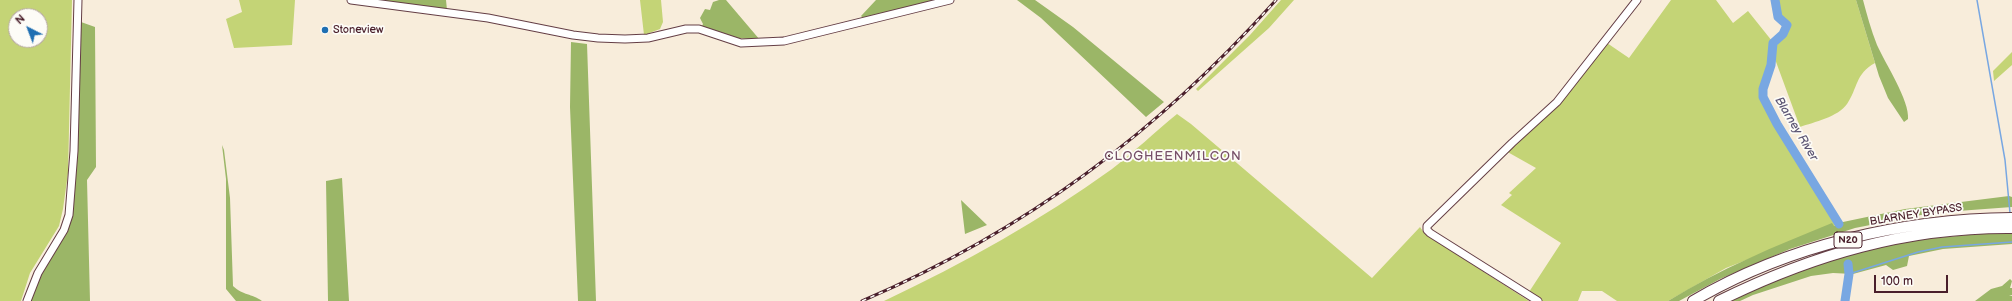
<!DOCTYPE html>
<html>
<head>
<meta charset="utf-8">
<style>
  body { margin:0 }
  #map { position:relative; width:2012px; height:301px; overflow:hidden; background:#f8eddb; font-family:"Balsamiq Sans",sans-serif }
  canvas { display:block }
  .north { position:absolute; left:8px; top:8px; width:40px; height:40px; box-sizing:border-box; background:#fdfcf7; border:1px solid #b5a4a5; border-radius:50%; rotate:318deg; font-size:11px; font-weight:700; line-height:16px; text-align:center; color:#4a1f2b }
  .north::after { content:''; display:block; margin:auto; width:14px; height:18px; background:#1f6fb2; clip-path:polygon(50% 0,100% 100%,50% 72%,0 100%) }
  .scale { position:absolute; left:1874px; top:275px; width:74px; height:18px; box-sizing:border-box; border:2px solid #4a1f2b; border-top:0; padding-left:5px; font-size:12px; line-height:14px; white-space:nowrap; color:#4a1f2b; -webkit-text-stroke:3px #fdfcf7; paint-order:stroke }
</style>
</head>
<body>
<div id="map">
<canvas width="2012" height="301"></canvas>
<div class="north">N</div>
<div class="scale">100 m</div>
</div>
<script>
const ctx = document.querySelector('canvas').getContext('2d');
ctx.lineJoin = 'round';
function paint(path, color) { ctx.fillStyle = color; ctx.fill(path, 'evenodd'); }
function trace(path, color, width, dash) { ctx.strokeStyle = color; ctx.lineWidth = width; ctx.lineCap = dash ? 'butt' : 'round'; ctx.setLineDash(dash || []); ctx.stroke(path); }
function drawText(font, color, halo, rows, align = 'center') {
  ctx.font = font + ' "Balsamiq Sans",sans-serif'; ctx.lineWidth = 3.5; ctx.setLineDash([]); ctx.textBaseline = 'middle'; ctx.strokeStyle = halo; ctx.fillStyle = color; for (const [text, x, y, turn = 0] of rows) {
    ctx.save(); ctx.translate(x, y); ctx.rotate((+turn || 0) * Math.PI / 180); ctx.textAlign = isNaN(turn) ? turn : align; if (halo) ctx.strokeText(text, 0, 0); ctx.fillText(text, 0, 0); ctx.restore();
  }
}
paint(new Path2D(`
  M0,0H72L68,173L63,209L59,226L30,273L21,301H0ZM16,16H40V40H16Z
  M239,0H295L292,45L234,48L226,19L242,12Z
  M640,0H661L663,22L660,29L644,35Z
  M1281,0H1294L1269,28L1198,91L1196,89L1250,35Z
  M1671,0H1716L1733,23L1748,11L1772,41V50C1778,43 1790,34 1789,24L1781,17L1777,0H1856L1875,63C1855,74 1858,88 1847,104C1838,117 1814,122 1800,127L1772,51L1771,65L1763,89V98L1782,131L1839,224L1726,268L1668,301H1617L1602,291H1582L1578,301H1541L1529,292L1561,243L1501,205L1512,195L1509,193L1536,168L1504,150L1540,119L1607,43L1629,58Z
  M2012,52V65L1994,81L1993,71Z
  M1177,114L1191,124L1372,278L1420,227L1425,234L1529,301H884C964,263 1040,221 1112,169C1134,152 1155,132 1177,114Z`), '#c4d476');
paint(new Path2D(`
  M373,0H446L447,10Z
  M719,0H726L760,40L738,38L702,26L703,24L700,18L705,9L710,10L713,2Z
  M876,0H942L864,19L861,16Z
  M1017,0H1035L1073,27L1164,102L1146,117L1041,18Z
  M1856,0H1863C1867,15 1871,30 1877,45C1885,63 1910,101 1908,119L1904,122L1888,98L1879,76Z
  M81,22L95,27L96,167L87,180L90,301H29L39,276L68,231L72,213Z
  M571,42L587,44L596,301H578L570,107Z
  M222,145L224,150L230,198L233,286C244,296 251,293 262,301H236L226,289V179Z
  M342,178L349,301H328L326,181Z
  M2009,196L2012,197V207L1931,213L1855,228L1790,249L1720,279L1679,301H1668C1720,269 1775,246 1832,223L1834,226L1843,224V222L1905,209Z
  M961,200L987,225L965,234Z
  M1979,234H2012V244L1943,249L1909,256L1907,266L1893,270L1886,265L1853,274L1833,273L1811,276L1753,295L1740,301H1728C1778,278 1828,258 1882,246C1914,239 1947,237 1979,234Z
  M2010,279L2012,281L2010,288H2012V295L2009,296H2012V301H1975L1991,289L2002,286Z`), '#9bb667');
trace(new Path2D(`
  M1977,0L2005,160L2010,213
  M1849,274L1918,252L1942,247L2012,242`), '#78a7e2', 1.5);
trace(new Path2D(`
  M1775,0L1778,17L1787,25L1783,34L1773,43L1771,65L1763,89V97L1777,124L1839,224
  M1845,301L1849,274L1848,264`), '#78a7e2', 9);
const minor = new Path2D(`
  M351,0L488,18L573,35L598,38L625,39L648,38L686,29H699L741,43L784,41L950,0
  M27,301L38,273L64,230L69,215L74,151L78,0
  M1538,301L1430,233L1427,230V226L1512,143L1557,102L1637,0`);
const highway = new Path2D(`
  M1693,301C1788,245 1903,219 2012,218
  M1719,301C1812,255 1907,227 2012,228`);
trace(minor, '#643e45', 9);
trace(highway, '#643e45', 12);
trace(minor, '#fff', 7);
trace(highway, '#fff', 10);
const rail = new Path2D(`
  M862,301C1025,231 1158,132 1276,0`);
trace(rail, '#4a1f2b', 3);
trace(rail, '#fdfcf7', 1.5, [4.5]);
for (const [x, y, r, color] of [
  [325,30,4,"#1f6fb2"]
]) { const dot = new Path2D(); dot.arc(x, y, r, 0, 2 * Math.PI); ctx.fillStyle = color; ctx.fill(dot); trace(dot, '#fdfcf7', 1.5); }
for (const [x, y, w] of [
  [1848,240,28]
]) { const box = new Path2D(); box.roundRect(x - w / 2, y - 8, w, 16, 3); ctx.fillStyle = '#fdfcf7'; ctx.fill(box); trace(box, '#4a1f2b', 1); }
drawText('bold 10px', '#4a1f2b', null, [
  ["N20",1848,240]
]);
drawText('11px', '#4a1f2b', '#fdfcf7', [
  ["Stoneview",333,30]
], 'left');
drawText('11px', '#4a1f2b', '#fdfcf7', [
  ["BLARNEY BYPASS",1916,215,-9]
]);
drawText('italic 12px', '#5c5574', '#fdfcf7', [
  ["Blarney River",1796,129,59]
]);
ctx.letterSpacing = '1px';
drawText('13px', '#775068', '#fdfcf7', [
  ["CLOGHEENMILCON",1173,157]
]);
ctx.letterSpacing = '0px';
</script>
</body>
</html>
